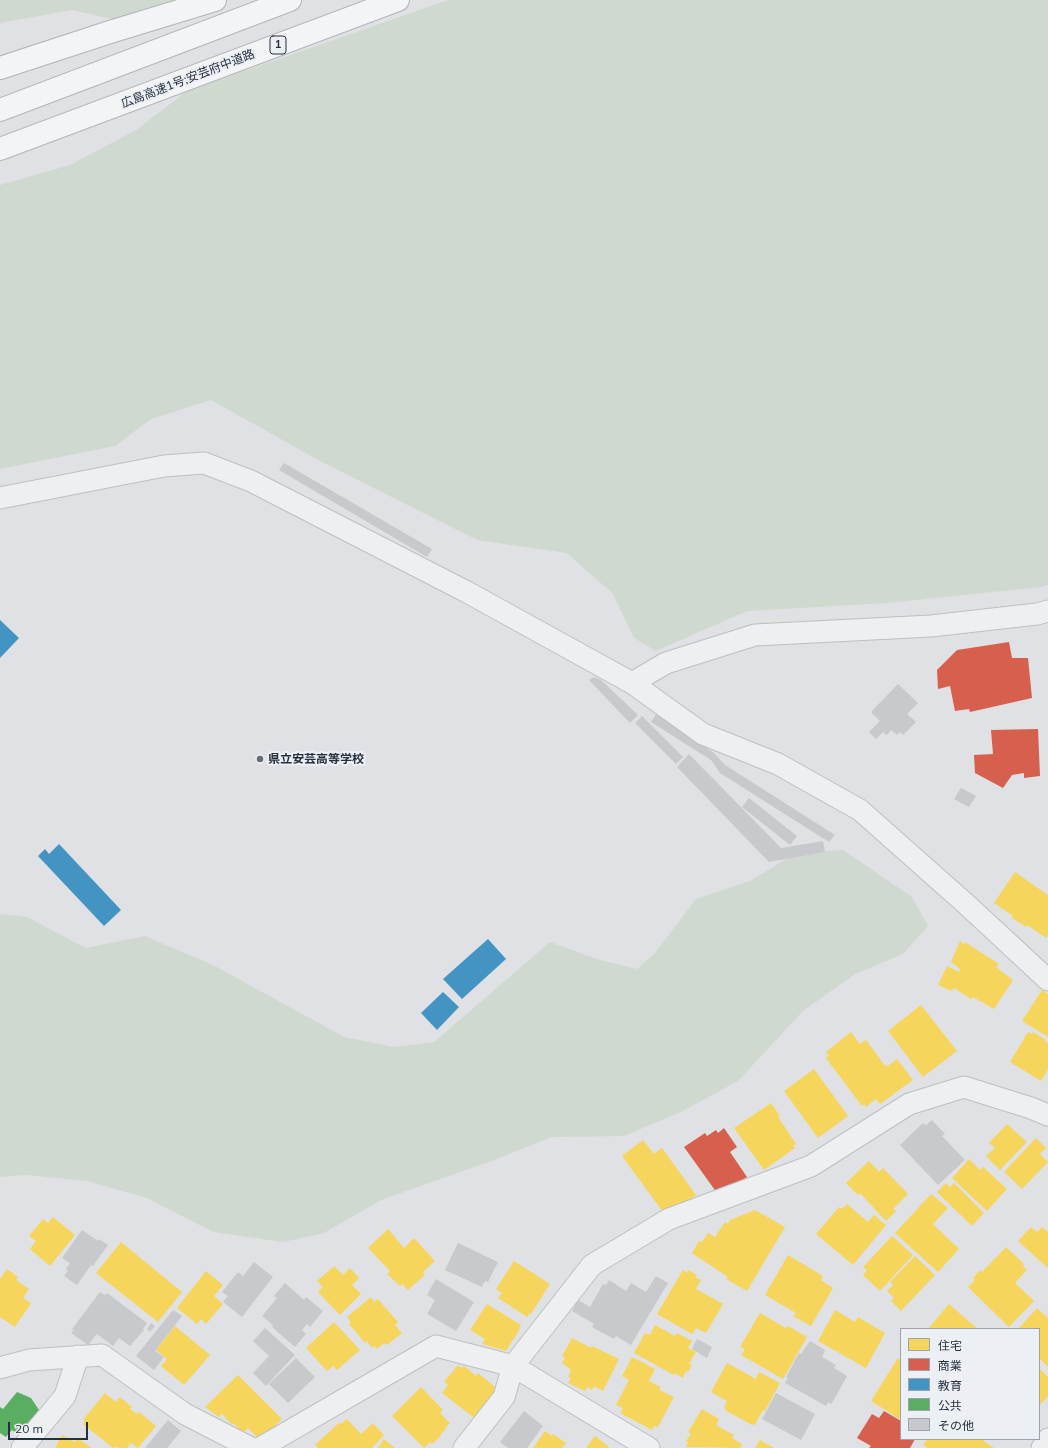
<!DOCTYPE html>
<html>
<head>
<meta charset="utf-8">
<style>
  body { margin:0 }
  #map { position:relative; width:1048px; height:1448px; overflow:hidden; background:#dfe1e4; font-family:Mulish,"Noto Sans JP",sans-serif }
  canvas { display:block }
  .legend { position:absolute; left:900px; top:1328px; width:140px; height:112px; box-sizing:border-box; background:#ecf0f5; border:1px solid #9ca3ac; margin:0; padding:5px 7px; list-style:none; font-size:12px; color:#252f3e }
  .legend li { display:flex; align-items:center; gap:8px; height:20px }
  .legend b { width:20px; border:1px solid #9ca3ac }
  .scale { position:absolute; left:8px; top:1422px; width:80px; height:18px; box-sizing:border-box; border:2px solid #252f3e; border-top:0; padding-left:5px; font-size:12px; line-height:14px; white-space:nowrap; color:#252f3e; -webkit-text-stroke:3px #ecf0f5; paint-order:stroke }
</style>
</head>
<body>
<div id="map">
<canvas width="1048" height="1448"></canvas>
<ul class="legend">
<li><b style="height:11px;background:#f6d55c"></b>住宅</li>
<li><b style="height:11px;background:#d6604d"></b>商業</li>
<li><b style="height:11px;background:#4393c3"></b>教育</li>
<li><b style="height:11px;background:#5aae61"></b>公共</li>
<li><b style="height:11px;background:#c7c9cc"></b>その他</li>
</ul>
<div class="scale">20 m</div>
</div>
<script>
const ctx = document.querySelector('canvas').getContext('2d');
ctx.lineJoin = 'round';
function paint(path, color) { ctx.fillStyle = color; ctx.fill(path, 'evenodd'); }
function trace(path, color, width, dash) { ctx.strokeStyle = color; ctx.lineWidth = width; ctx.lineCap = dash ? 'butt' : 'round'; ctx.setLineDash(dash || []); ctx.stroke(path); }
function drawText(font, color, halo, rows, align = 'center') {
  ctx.font = font + ' Mulish,"Noto Sans JP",sans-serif'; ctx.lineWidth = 4; ctx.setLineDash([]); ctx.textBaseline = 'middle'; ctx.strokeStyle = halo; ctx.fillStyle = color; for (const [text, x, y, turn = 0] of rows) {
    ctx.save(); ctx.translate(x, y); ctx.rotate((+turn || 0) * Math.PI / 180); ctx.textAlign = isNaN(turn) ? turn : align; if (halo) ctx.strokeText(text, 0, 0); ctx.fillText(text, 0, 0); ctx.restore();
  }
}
paint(new Path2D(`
  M0,0H184L120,21L72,10L0,23Z
  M448,0H1048V585L1041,587L887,603L747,611L656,651L634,638L613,594L567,553L477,540L320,461L211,400L151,419L115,446L0,469V185L70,165L136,130L187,91Z
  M843,850L912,897L928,926L903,954L855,974L803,1011L738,1081L683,1111L624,1136L552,1137L494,1160L381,1200L324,1233L283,1242L213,1232L147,1198L87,1181L26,1175L0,1177V914L27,917L86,948L145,936L215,966L344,1037L394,1047L434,1042L550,942L600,960L637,969L655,953L696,899L750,881L796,853Z`), '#d0d9cf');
paint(new Path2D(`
  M1015,872L1048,895V936L1046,938L1027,925L1026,927L1012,918L1013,916L994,903Z
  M960,941L964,944L965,942L999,964L996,967L1013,980L994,1009L973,997L971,999L954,988L952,991L938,985L947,966L959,972L960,969L951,962Z
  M1042,990L1048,994V1037L1022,1021Z
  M921,1005L957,1051L923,1077L888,1031Z
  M851,1032L860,1044L866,1040L886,1067L897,1059L913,1080L880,1104L876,1099L866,1107L864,1104L862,1106L826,1058L829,1056L826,1052Z
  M1028,1032L1032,1034L1033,1032L1046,1040L1045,1042L1048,1043V1069L1041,1081L1010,1062Z
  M814,1069L848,1116L818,1138L784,1091Z
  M771,1103L780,1116L778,1117L796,1144L793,1146L795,1148L764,1170L734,1128Z
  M1007,1124L1027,1142L1000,1170L986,1156L995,1148L989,1143Z
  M1036,1138L1046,1148L1040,1154L1048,1162L1022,1189L1004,1172Z
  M643,1140L654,1154L662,1148L696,1195L670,1214L663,1212L622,1156Z
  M969,1159L980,1170L983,1167L1007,1189L987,1211L952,1178Z
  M869,1161L879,1172L883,1168L908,1194L893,1209L896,1211L886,1221L860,1193L858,1195L846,1183Z
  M946,1183L950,1187L954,1183L984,1213L972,1226L937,1192Z
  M931,1194L948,1208L933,1224L959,1249L938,1272L895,1233Z
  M847,1204L868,1222L874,1215L886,1225L853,1265L816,1234L839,1207L842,1209Z
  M755,1210L785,1227L747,1291L726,1279L728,1277L692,1253L699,1241L702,1242L708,1233L715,1237L725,1222L728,1224L730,1220Z
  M53,1217L75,1235L50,1266L30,1249L36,1241L29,1236L43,1219L48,1223Z
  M1031,1227L1037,1232L1042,1227L1048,1232V1268L1018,1241Z
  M388,1229L404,1248L414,1238L435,1261L423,1272L425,1275L408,1290L402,1284L400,1286L387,1274L390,1271L368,1248Z
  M892,1236L913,1255L880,1291L863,1275L867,1270L863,1267Z
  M121,1242L182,1292L158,1322L96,1273Z
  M1006,1247L1024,1264L1023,1266L1027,1270L1015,1283L1034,1301L1009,1327L968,1287L975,1280L973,1278L980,1270L982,1272Z
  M788,1255L823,1276L821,1280L833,1288L811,1326L793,1316L796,1313L765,1295Z
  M915,1256L935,1275L901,1311L891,1301L894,1298L887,1291L893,1285L890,1282Z
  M514,1261L550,1284L531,1314L530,1313L527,1317L498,1298L502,1293L496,1289Z
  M334,1266L343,1275L350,1268L359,1278L352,1285L361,1294L340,1315L318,1292L323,1287L317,1281Z
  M7,1269L18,1277L16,1280L29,1289L23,1298L31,1303L15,1327L0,1317V1279Z
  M683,1270L687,1273L688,1270L697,1275L696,1278L701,1280L696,1289L723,1304L706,1333L696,1328L692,1334L657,1314Z
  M206,1271L223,1285L214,1296L223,1304L206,1324L201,1319L197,1324L177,1308Z
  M371,1297L374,1302L378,1299L398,1322L395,1325L402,1333L387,1345L384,1343L377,1349L374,1346L372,1348L367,1341L365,1343L349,1324L351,1322L347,1317Z
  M487,1304L521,1325L519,1329H520L506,1351L482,1344L485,1339L470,1330Z
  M949,1304L978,1329H928Z
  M1037,1308L1048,1318V1367L1039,1358V1329H1018Z
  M835,1310L855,1322L858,1317L885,1333L866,1368L818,1341Z
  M760,1313L786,1328L788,1326L807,1337L783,1379L741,1355L745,1349L740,1347Z
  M334,1322L360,1350L337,1370L333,1366L327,1371L306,1348Z
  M655,1325L675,1336L677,1333L692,1341L688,1348L696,1352L689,1364L692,1365L688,1372L686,1371L683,1378L675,1373L674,1375L634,1353L645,1333L650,1335Z
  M175,1326L210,1355L184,1385L161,1366L167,1359L156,1350Z
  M572,1338L591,1348L592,1346L619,1359L603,1391L594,1386L592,1390L587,1387L585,1391L568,1383L571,1378L568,1377L571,1370L562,1363L565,1358L562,1356Z
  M632,1357L655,1369L649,1381L661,1387L659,1390L674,1397L658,1427L654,1426L652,1430L620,1413L623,1408L616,1405L629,1380L622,1376Z
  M898,1358L901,1360V1420L871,1401Z
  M727,1363L756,1379L759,1372L780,1383L765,1411L763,1410L755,1425L753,1424L752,1425L725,1410L726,1408L724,1407L727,1401L711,1392Z
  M458,1365L462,1368L464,1366L476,1376L478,1373L500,1391L477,1420L442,1393L448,1385L444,1382Z
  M1039,1368L1048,1377V1396L1039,1406Z
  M238,1375L282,1419L260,1440L248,1428L243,1433L233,1423L232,1425L222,1414L219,1417L205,1407Z
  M421,1387L443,1410L440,1413L450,1423L445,1428L446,1429L440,1435L441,1436L432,1444L430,1442L424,1448L392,1416Z
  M105,1393L116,1402L120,1397L132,1407L130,1409L137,1414L139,1412L156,1426L138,1448L131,1443L127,1448H119L117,1447L113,1448L83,1424L85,1421L83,1420Z
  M702,1409L719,1419L716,1425L734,1435L732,1438L742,1444L740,1448L686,1447L688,1443L686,1441L691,1434L688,1432Z
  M347,1419L361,1434L373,1423L384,1435L372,1448H318L315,1445L340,1422L341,1424Z
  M545,1431L552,1436L553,1434L566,1443L562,1448H533Z
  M62,1435L75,1442L77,1438L92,1448H55Z
  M595,1436L609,1447V1448H586Z
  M384,1439L395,1448H378Z
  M927,1439H981L994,1448H928L923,1445Z
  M760,1440L774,1448H755Z`), '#f6d55c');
paint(new Path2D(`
  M1009,642L1012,658H1028L1032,698L970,712L969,709L955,711L950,686L938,689L937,670L957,650Z
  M1038,729L1040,776L1024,778V773L1012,775L1003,788L975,773L974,755L993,754L991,730Z
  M724,1128L737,1147L730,1152L747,1177L726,1191L717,1193L684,1147L705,1133L707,1136L716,1130L718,1133Z
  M884,1411L901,1421V1439H915L910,1448H869L871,1446L857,1438L872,1414L879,1418Z`), '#d6604d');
paint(new Path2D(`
  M0,620L19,638L0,658Z
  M59,844L121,910L104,926L38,856L45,849L49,854Z
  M488,939L506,959L462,999L443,979Z
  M443,992L459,1007L437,1030L421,1013Z`), '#4393c3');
paint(new Path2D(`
  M17,1392L31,1398L39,1410L18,1434L12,1430L6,1437L0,1433V1407L3,1409Z`), '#5aae61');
paint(new Path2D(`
  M284,463L432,549L427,557L279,470Z
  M594,677L601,680L638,715L630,723L589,680Z
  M898,684L918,703L907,714L916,722L903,735L900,732L897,735L891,730L887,735L883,732L876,739L869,732L880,721L871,712Z
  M656,714L714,753L725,765L835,835L829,842L720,773L711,760L651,722Z
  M642,716L683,757L676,764L635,723Z
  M689,754L781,848L823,841L825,852L769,862L677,767Z
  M961,788L976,796L969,807L954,799Z
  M749,798L797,836L790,845L742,807Z
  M932,1120L945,1134L942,1136L965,1160L938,1185L900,1145L923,1123L926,1125Z
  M82,1230L98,1241L99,1239L108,1245L93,1266L91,1265L77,1285L64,1276L68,1271L66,1269L70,1263L62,1258Z
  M458,1243L498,1262L488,1282L485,1281L482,1287L445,1270Z
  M254,1262L273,1277L242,1317L223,1302L228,1296L222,1292L238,1272L243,1276Z
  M656,1276L668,1283L631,1345L616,1336L614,1339L592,1327L594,1324L572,1311L578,1300L590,1307L603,1284L606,1285L609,1280L626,1291L631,1283L646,1292Z
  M436,1279L474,1302L456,1331L427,1314L435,1300L427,1295Z
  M285,1283L304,1300L306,1297L323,1311L310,1327L307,1324L302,1330L306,1334L295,1347L272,1327L273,1325L262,1316L277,1298L274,1296Z
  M100,1292L105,1295L107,1293L147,1323L143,1329L144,1330L130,1346L119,1338L113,1346L97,1334L88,1345L71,1333L74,1330L72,1329Z
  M173,1310L182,1316L155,1351L164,1357L154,1370L136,1356Z
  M151,1323L155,1326L150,1332L147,1329Z
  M265,1328L295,1355L266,1386L253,1373L269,1356L253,1341Z
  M697,1339L712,1347L707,1358L692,1349Z
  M810,1341L825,1350L822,1357L836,1365L834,1368L847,1376L835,1398L831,1404L828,1402L826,1406L785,1383L788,1378L786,1377L799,1353L801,1354Z
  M296,1358L315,1377L288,1403L269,1384Z
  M776,1393L815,1414L801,1440L762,1419Z
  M524,1411L543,1426L527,1448H508L500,1442Z
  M168,1420L181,1431L167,1448H145Z`), '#c7c9cc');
const minor = new Path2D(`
  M0,498L164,466L204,463L251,481L467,592L632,683L703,734L778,764L860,810L966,904L1048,980
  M632,683L666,663L755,635L931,626L1037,614L1048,611
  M0,1368L29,1360L102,1355L185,1414L251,1448
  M22,1448L65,1396L78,1356
  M260,1448L436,1346L513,1366L649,1448
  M464,1448L504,1397L513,1366L592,1265L669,1219L811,1166L909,1104L964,1087L1031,1108L1048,1115
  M1042,1448L1048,1439`);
const motorway = new Path2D(`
  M0,68L110,32L215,0
  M0,110L290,0
  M0,149L398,0`);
trace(minor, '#bdbfc2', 23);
trace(motorway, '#b1b4b9', 24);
trace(minor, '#eeeff1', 21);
trace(motorway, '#f3f4f5', 22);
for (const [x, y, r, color] of [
  [260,759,4,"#666d78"]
]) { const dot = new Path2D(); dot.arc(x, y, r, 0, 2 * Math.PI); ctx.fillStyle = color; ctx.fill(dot); trace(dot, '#ecf0f5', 1.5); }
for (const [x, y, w] of [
  [278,45,16]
]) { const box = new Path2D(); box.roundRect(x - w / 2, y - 9, w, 18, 3); ctx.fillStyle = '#ecf0f5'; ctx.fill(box); trace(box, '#252f3e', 1); }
drawText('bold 11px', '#252f3e', null, [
  ["1",278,45]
]);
drawText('12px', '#252f3e', '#ecf0f5', [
  ["広島高速1号;安芸府中道路",188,79,-21]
]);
drawText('bold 12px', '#252f3e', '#ecf0f5', [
  ["県立安芸高等学校",268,759]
], 'left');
</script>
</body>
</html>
